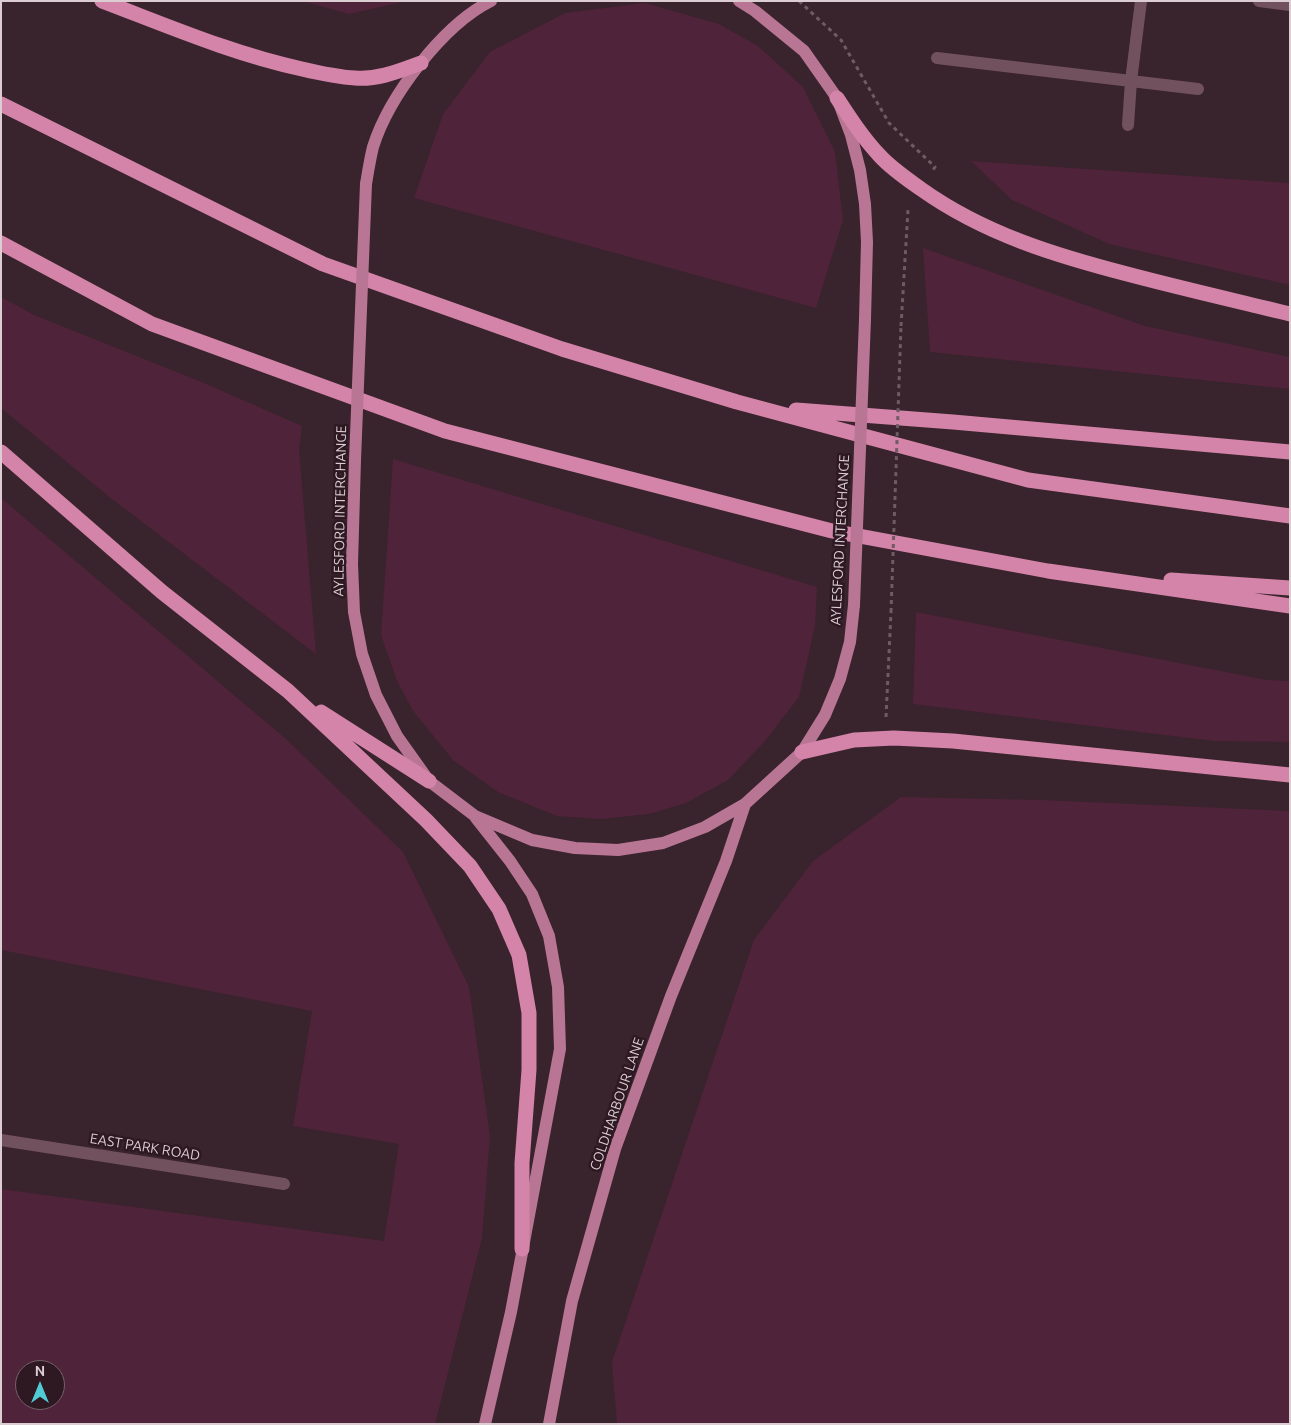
<!DOCTYPE html>
<html>
<head>
<meta charset="utf-8">
<style>
  body { margin:0 }
  #map { position:relative; width:1291px; height:1425px; overflow:hidden; background:#39232c; font-family:Ubuntu,sans-serif }
  canvas { display:block }
  .frame { position:absolute; inset:0; border:2px solid #dccdd3; pointer-events:none }
  .north { position:absolute; left:15px; top:1360px; width:50px; height:50px; box-sizing:border-box; background:#2e1923; border:1px solid #746169; border-radius:50%; rotate:0deg; font-size:14px; font-weight:700; line-height:20px; text-align:center; color:#dccdd3 }
  .north::after { content:''; display:block; margin:auto; width:18px; height:22px; background:#51ccd4; clip-path:polygon(50% 0,100% 100%,50% 72%,0 100%) }
</style>
</head>
<body>
<div id="map">
<canvas width="1291" height="1425"></canvas>
<div class="frame"></div>
<div class="north">N</div>
</div>
<script>
const ctx = document.querySelector('canvas').getContext('2d');
ctx.lineJoin = 'round';
function paint(path, color) { ctx.fillStyle = color; ctx.fill(path, 'evenodd'); }
function trace(path, color, width, dash) { ctx.strokeStyle = color; ctx.lineWidth = width; ctx.lineCap = dash ? 'butt' : 'round'; ctx.setLineDash(dash || []); ctx.stroke(path); }
function drawText(font, color, halo, rows, align = 'center') {
  ctx.font = font + ' Ubuntu,sans-serif'; ctx.lineWidth = 5; ctx.setLineDash([]); ctx.textBaseline = 'middle'; ctx.strokeStyle = halo; ctx.fillStyle = color; for (const [text, x, y, turn = 0] of rows) {
    ctx.save(); ctx.translate(x, y); ctx.rotate((+turn || 0) * Math.PI / 180); ctx.textAlign = isNaN(turn) ? turn : align; if (halo) ctx.strokeText(text, 0, 0); ctx.fillText(text, 0, 0); ctx.restore();
  }
}
paint(new Path2D(`
  M303,1H407L349,14Z
  M645,3L719,24L758,46L803,87L835,152L843,220L816,308L414,198L443,114L490,52L565,13Z
  M971,161L1290,183V285L1109,244L1012,200Z
  M923,248L1145,326L1290,357V389L930,352Z
  M1,297L34,315L204,383L302,426L299,449L316,654L112,499L1,408Z
  M393,459L817,587L815,626L799,697L765,741L728,780L686,803L649,814L601,819L557,816L498,792L453,760L413,711L397,681L381,635Z
  M1,498L286,739L403,852L469,987L490,1136L482,1238L435,1424H1V1189L384,1241L399,1144L293,1126L312,1011L1,950ZM25,1370H55V1400H25Z
  M916,612L1267,680L1290,681V742L1214,741L913,704Z
  M901,797L1042,800L1290,811V1424H617L612,1362L754,940L813,861Z`), '#4f2339');
trace(new Path2D(`
  M799,1L841,40L889,123L935,167L933,170
  M901,326L908,210L910,208
  M886,717L891,612`), '#6f5b63', 3, [4, 4]);
trace(new Path2D(`
  M1259,1L1290,5
  M937,58L1131,81L1141,1
  M1128,125L1131,81L1198,89`), '#72515f', 12);
trace(new Path2D(`
  M1,1140L284,1184`), '#72515f', 12);
trace(new Path2D(`
  M739,1L755,11L804,51L837,98L851,135L860,170L865,204L867,242L865,319
  M366,184C368,172 370,159 373,147C389,96 443,25 491,1
  M355,460L352,564L354,612L362,654L376,695L397,736L429,781L475,816L532,840L575,848L618,850L663,843L705,827L745,804L802,752L825,715L840,679L850,642L854,605
  M476,818L510,861L532,894L549,936L558,987L560,1049L511,1312L485,1424
  M549,1424L572,1301L615,1149L671,996L726,861L745,804`), '#b87694', 12);
trace(new Path2D(`
  M102,1C168,26 233,54 302,69C319,73 337,77 355,78C378,80 399,71 421,63
  M837,98C850,118 863,138 880,156C892,169 907,179 921,189C984,234 1057,256 1131,275C1184,289 1237,301 1290,314
  M1,104L323,264L562,349L737,402L1028,480L1290,516
  M1,243L152,324L445,431L832,531L1048,571L1290,606
  M796,410L953,422L1290,452
  M1,452L162,592L288,691L426,820L470,866L499,909L519,955L529,1013V1070L522,1163V1249
  M1171,580L1290,588
  M321,712L429,781
  M802,752L854,740L894,738L953,741L1290,775`), '#d384a8', 15);
trace(new Path2D(`
  M891,612L901,326`), '#6f5b63', 3, [4, 4]);
trace(new Path2D(`
  M355,460L366,184
  M854,605L865,319`), '#b87694', 12);
drawText('14px', '#dccdd3', '#2e1923', [
  ["AYLESFORD INTERCHANGE",340,511,-89],
  ["AYLESFORD INTERCHANGE",840,540,-87],
  ["COLDHARBOUR LANE",617,1104,-71],
  ["EAST PARK ROAD",145,1147,9]
]);
</script>
</body>
</html>
